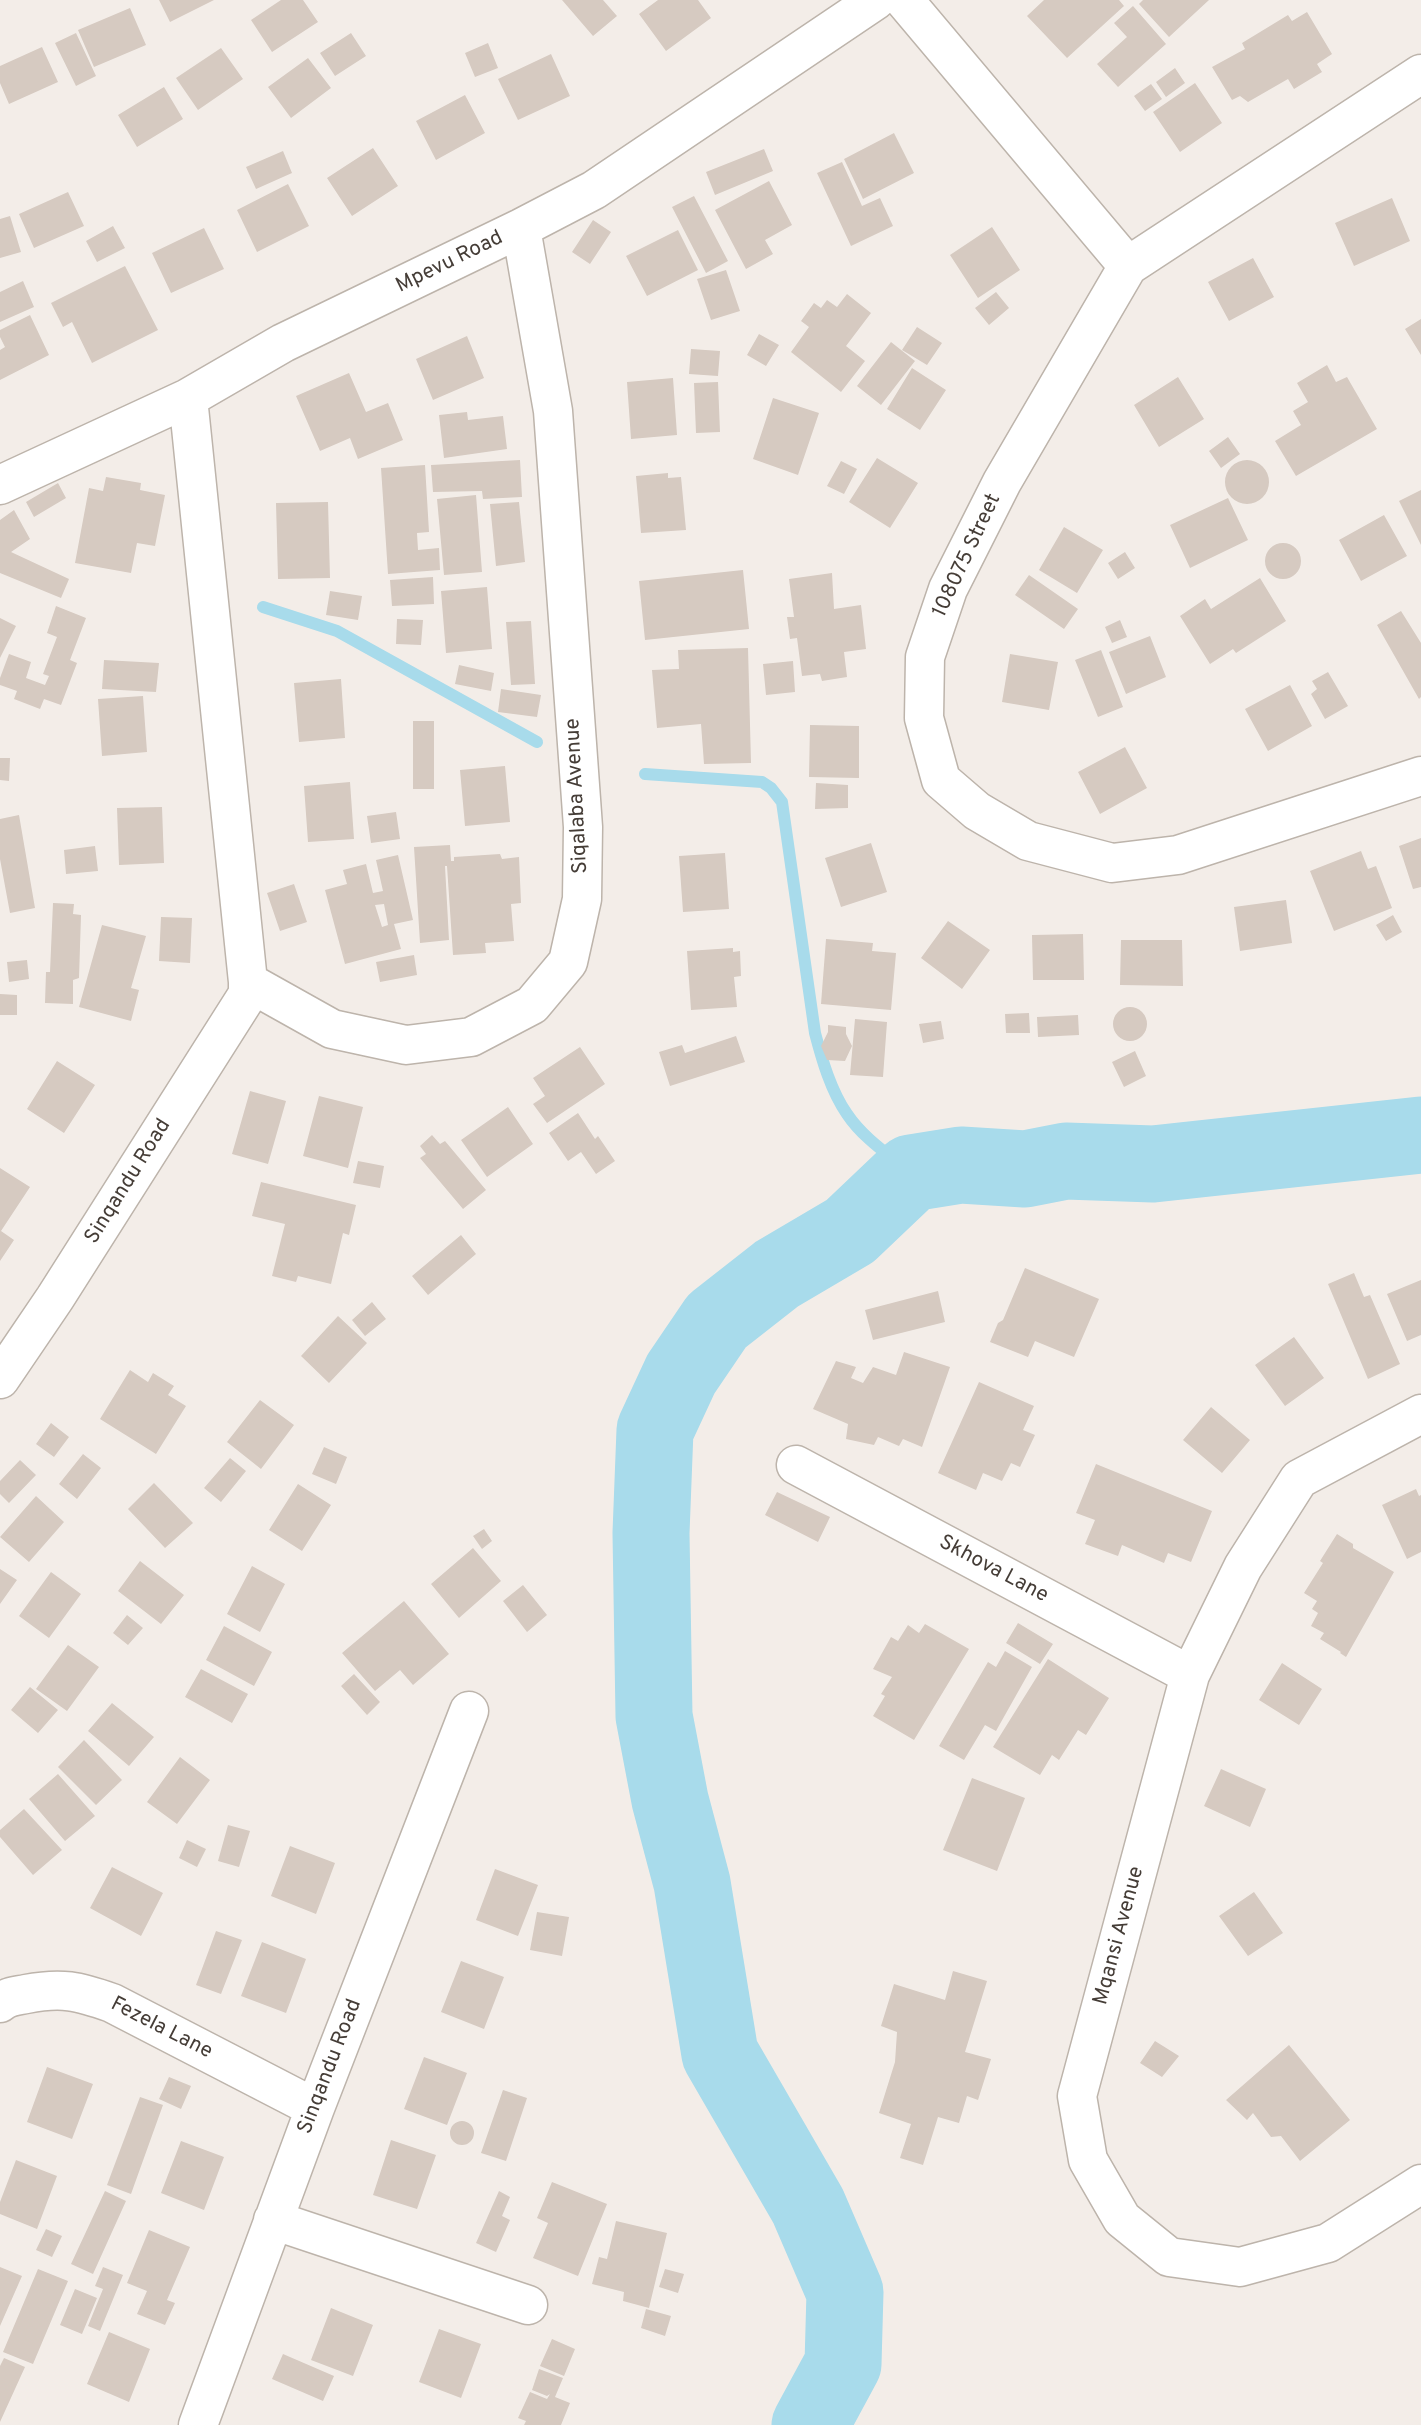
<!DOCTYPE html>
<html>
<head>
<meta charset="utf-8">
<style>
  body { margin:0 }
  canvas { display:block; background:#f3ede8 }
</style>
</head>
<body>
<canvas width="1421" height="2425"></canvas>
<script>
const ctx = document.querySelector('canvas').getContext('2d');
ctx.lineJoin = 'round';
function trace(path, color, width, dash) { ctx.strokeStyle = color; ctx.lineWidth = width; ctx.lineCap = dash ? 'butt' : 'round'; ctx.setLineDash(dash || []); ctx.stroke(path); }
function paint(path, color) { ctx.fillStyle = color; ctx.fill(path, 'evenodd'); }
function drawText(font, color, halo, rows, align = 'center') {
  ctx.font = font + ' Overpass,sans-serif'; ctx.lineWidth = 5; ctx.setLineDash([]); ctx.textBaseline = 'middle'; ctx.strokeStyle = halo; ctx.fillStyle = color; for (const [text, x, y, turn = 0] of rows) {
    ctx.save(); ctx.translate(x, y); ctx.rotate((+turn || 0) * Math.PI / 180); ctx.textAlign = isNaN(turn) ? turn : align; if (halo) ctx.strokeText(text, 0, 0); ctx.fillText(text, 0, 0); ctx.restore();
  }
}
trace(new Path2D(`
  M263,607L337,631L537,742
  M645,774L762,782L771,788L782,802L815,1033C822,1060 831,1091 847,1114C863,1138 889,1155 911,1173`), '#a8dbeb', 12);
trace(new Path2D(`
  M810,2425L843,2364L845,2292L808,2206L720,2054L692,1883L670,1800L654,1716L651,1533L655,1430L681,1374L717,1321L777,1274L850,1231L911,1173L961,1165L1025,1169L1066,1161L1153,1164L1421,1135`), '#a8dbeb', 77);
paint(new Path2D(`
  M159,0H214L170,22Z
  M281,0H303L318,22L272,52L251,20Z
  M562,0H603L617,16L593,36Z
  M658,0H698L711,18L666,51L639,14Z
  M1044,0H1119L1124,6L1067,58L1027,16Z
  M1143,0H1209L1169,37L1139,4Z
  M1133,6L1166,44L1118,87L1097,64L1127,37L1114,23Z
  M130,8L146,45L94,67L78,30Z
  M1307,12L1332,54L1317,64L1322,72L1294,89L1288,79L1248,102L1240,96L1232,100L1212,67L1245,49L1242,43L1288,15L1292,21Z
  M76,33L96,76L76,86L55,43Z
  M351,33L366,56L335,76L320,53Z
  M488,43L498,68L475,77L465,53Z
  M42,47L58,82L9,104L0,83V66Z
  M221,48L243,79L198,110L176,78Z
  M551,54L570,96L518,120L498,79Z
  M308,58L331,88L291,118L268,87Z
  M1175,68L1185,83L1166,97L1156,82Z
  M1195,83L1222,123L1180,152L1153,112Z
  M1151,84L1162,99L1145,111L1134,96Z
  M164,87L183,119L137,147L118,115Z
  M465,95L485,133L436,160L416,121Z
  M894,133L914,173L863,199L844,159Z
  M373,148L398,186L352,216L327,178Z
  M764,149L773,171L715,195L706,172Z
  M283,151L292,173L256,189L246,167Z
  M842,162L862,206L880,198L893,226L851,246L817,173Z
  M769,181L792,225L765,240L773,254L746,269L715,210Z
  M288,184L309,226L257,252L237,210Z
  M68,192L84,226L34,248L19,214Z
  M694,196L728,261L706,273L672,207Z
  M1392,198L1410,241L1354,266L1335,223Z
  M10,216L21,252L0,258V219Z
  M593,220L611,232L590,264L572,252Z
  M113,226L125,248L97,262L86,241Z
  M992,227L1020,270L978,298L950,255Z
  M204,228L224,269L171,293L152,253Z
  M678,230L698,270L647,296L626,256Z
  M1253,258L1274,297L1229,321L1208,282Z
  M125,266L158,330L92,363L72,322L63,327L51,303Z
  M726,270L740,311L711,320L697,279Z
  M23,281L34,307L0,322V292Z
  M996,292L1009,308L989,325L975,308Z
  M847,294L871,313L846,346L865,361L841,392L791,352L809,327L801,321L814,303L821,308L827,300L837,307Z
  M30,315L49,355L0,380V350L5,347L0,337V330Z
  M1421,319V355L1405,329Z
  M917,327L942,343L927,365L902,350Z
  M759,334L779,345L766,366L747,355Z
  M467,336L484,378L433,400L416,359Z
  M891,342L915,361L881,405L857,386Z
  M691,349L720,351L718,376L689,374Z
  M1327,365L1336,382L1347,377L1377,429L1296,476L1275,441L1301,425L1293,411L1308,402L1297,383Z
  M912,368L946,390L920,430L887,409Z
  M349,373L366,412L388,403L403,440L358,459L350,438L320,451L296,396Z
  M1178,377L1204,419L1159,447L1134,405Z
  M673,378L677,435L631,439L627,382Z
  M718,382L720,432L696,433L694,383Z
  M773,398L819,413L798,475L753,459Z
  M467,412L468,420L503,416L507,449L444,458L439,415Z
  M1228,437L1240,454L1221,468L1209,451Z
  M877,458L918,483L890,528L849,502Z
  M520,460L522,497L483,499L482,491L433,492L431,465Z
  M1225 482a22 22 0 1 1 44 0a22 22 0 1 1-44 0Z
  M841,461L857,469L844,494L827,486Z
  M425,465L429,532L417,533L418,550L439,548L440,570L388,574L381,468Z
  M668,473V478L681,477L686,530L641,533L636,476Z
  M106,477L141,483L140,490L165,495L155,546L137,543L131,573L75,563L89,488L103,491Z
  M58,483L66,498L34,517L26,502Z
  M1421,490V545L1399,501Z
  M476,495L482,572L444,575L437,499Z
  M1228,498L1248,540L1190,568L1170,525Z
  M328,502L330,578L278,579L276,503Z
  M519,502L525,562L496,566L490,504Z
  M14,510L30,539L11,552L69,579L61,598L0,573V520Z
  M1384,515L1407,556L1361,581L1339,540Z
  M1064,527L1103,550L1077,593L1039,570Z
  M1265 561a18 18 0 1 1 36 0a18 18 0 1 1-36 0Z
  M1125,552L1135,568L1118,579L1108,563Z
  M743,570L749,629L645,640L639,581Z
  M832,573L834,609L861,605L866,649L844,652L847,677L822,681L820,674L802,676L797,638L790,639L787,617H794L789,579Z
  M1029,575L1078,609L1064,629L1015,595Z
  M433,577L434,604L392,606L390,580Z
  M1260,578L1286,621L1236,653L1233,649L1210,664L1180,616L1205,599L1211,609Z
  M487,587L492,649L446,653L441,591Z
  M330,591L362,596L358,620L326,615Z
  M56,606L86,618L70,660L77,663L61,705L44,699L40,709L14,699L17,691L0,685V678L9,654L31,662L26,678L45,685L49,676L43,674L57,637L47,633Z
  M1401,611L1421,643V697L1419,699L1377,625Z
  M0,618L16,626L0,658Z
  M397,619L423,620L421,645L396,644Z
  M1120,620L1127,637L1112,643L1105,627Z
  M531,621L535,684L511,685L506,622Z
  M1150,636L1166,677L1126,694L1109,652Z
  M748,648L751,763L704,764L701,724L657,728L652,670L679,669L678,650Z
  M1101,650L1123,707L1098,717L1075,660Z
  M1010,654L1058,662L1049,710L1002,702Z
  M104,660L159,663L156,692L102,689Z
  M793,661L795,692L766,695L763,664Z
  M459,665L494,673L491,691L455,684Z
  M1328,672L1348,706L1325,719L1311,694L1317,689L1312,681Z
  M341,679L345,738L299,742L294,683Z
  M1290,685L1312,726L1268,751L1245,709Z
  M501,689L541,695L537,717L498,712Z
  M143,696L147,752L102,756L98,699Z
  M413,721H434V789H413Z
  M810,725L859,726V778L809,777Z
  M1125,747L1147,788L1100,814L1078,772Z
  M0,758H10L9,781L0,780Z
  M505,766L510,822L465,826L460,770Z
  M350,782L354,839L308,842L304,786Z
  M816,783L848,785V808L815,809Z
  M162,807L164,863L119,865L117,808Z
  M396,812L400,839L371,843L367,816Z
  M19,815L35,908L10,913L0,859V819Z
  M1421,838V887L1413,889L1399,846Z
  M871,843L887,892L841,907L825,858Z
  M450,845L451,861H454V857L500,854L502,859L519,857L521,903L511,904L514,941L485,943L486,953L453,955L447,866H445L449,940L420,943L414,847Z
  M95,846L98,871L66,874L64,850Z
  M1361,851L1368,869L1376,866L1392,908L1334,931L1310,871Z
  M725,853L729,909L683,912L679,856Z
  M398,855L413,920L394,924L401,949L345,964L325,890L347,884L343,870L366,864L373,893L383,891L376,860ZM384,904L388,925L382,927L375,905Z
  M294,884L307,922L280,931L267,893Z
  M1286,900L1292,943L1240,951L1234,907Z
  M53,903L74,904L73,914L81,915L79,978L73,980V1004L45,1003L46,972H50Z
  M1393,915L1402,932L1386,941L1376,925Z
  M161,917L192,918L190,963L159,961Z
  M948,921L990,950L962,989L921,958Z
  M102,925L146,936L131,988L139,990L131,1021L79,1007Z
  M1083,934L1084,980H1033L1032,935Z
  M826,939L873,943L872,951L896,953L891,1010L821,1004Z
  M1121,940H1182L1183,986L1120,985Z
  M733,948V952L740,951L741,976L734,977L737,1007L691,1010L687,951Z
  M414,955L417,975L380,982L376,962Z
  M27,960L29,979L9,982L7,962Z
  M0,994L17,995V1015H0Z
  M1113 1024a17 17 0 1 1 34 0a17 17 0 1 1-34 0Z
  M1029,1013L1030,1033H1006L1005,1014Z
  M1078,1015L1079,1035L1038,1037L1037,1017Z
  M855,1019L887,1022L883,1077L850,1075Z
  M941,1021L944,1039L923,1043L919,1024Z
  M828,1025L846,1027V1034L852,1046L845,1061L827,1060L821,1046L828,1032Z
  M736,1036L745,1062L670,1086L659,1052L682,1045L685,1053Z
  M580,1047L605,1084L547,1123L533,1104L545,1096L533,1078Z
  M1135,1051L1146,1076L1124,1087L1112,1062Z
  M57,1061L95,1085L64,1133L27,1109Z
  M250,1091L286,1101L268,1164L232,1154Z
  M319,1096L363,1107L348,1168L303,1156Z
  M508,1107L533,1144L487,1177L461,1140Z
  M578,1113L595,1139L598,1136L615,1161L596,1174L581,1152L568,1161L549,1133Z
  M432,1135L440,1144L445,1141L486,1190L463,1209L420,1158L426,1154L420,1146Z
  M358,1161L384,1166L380,1188L353,1183Z
  M0,1168L30,1187L1,1231L14,1240L0,1261Z
  M261,1182L356,1205L349,1235L343,1233L331,1284L298,1276L296,1282L272,1276L285,1224L252,1216Z
  M461,1235L476,1254L428,1295L412,1276Z
  M1025,1268L1099,1299L1074,1357L1035,1341L1028,1357L990,1342L998,1323L1003,1320Z
  M1354,1273L1364,1297L1370,1295L1400,1364L1368,1379L1328,1284Z
  M1421,1280V1335L1407,1341L1387,1294Z
  M938,1291L945,1322L873,1340L865,1310Z
  M372,1302L386,1319L365,1336L352,1320Z
  M338,1316L367,1343L329,1383L301,1356Z
  M1294,1337L1324,1378L1285,1406L1255,1365Z
  M904,1352L950,1367L922,1447L903,1439L899,1446L878,1437L874,1445L846,1439L848,1424L813,1409L836,1361L856,1367L851,1378L863,1383L873,1367L896,1375Z
  M130,1370L148,1382L153,1373L174,1386L168,1395L186,1406L156,1454L100,1419Z
  M979,1382L1034,1406L1023,1430L1035,1435L1020,1467L1011,1463L1002,1481L983,1473L976,1490L938,1473Z
  M260,1400L294,1425L261,1469L227,1442Z
  M1211,1407L1250,1440L1222,1473L1183,1440Z
  M51,1423L69,1437L54,1457L36,1444Z
  M324,1447L347,1457L336,1484L312,1474Z
  M83,1454L101,1468L77,1499L59,1484Z
  M230,1458L246,1471L221,1502L204,1488Z
  M20,1460L36,1475L9,1503L0,1494V1481Z
  M1096,1464L1212,1511L1191,1562L1168,1553L1164,1563L1122,1545L1118,1556L1085,1544L1095,1520L1076,1513Z
  M154,1483L193,1523L165,1548L128,1509Z
  M298,1484L331,1505L302,1551L269,1530Z
  M1416,1489L1419,1496L1421,1495V1552L1407,1559L1382,1505Z
  M777,1492L830,1517L818,1542L765,1515Z
  M36,1496L64,1522L29,1562L0,1537Z
  M484,1529L492,1541L482,1549L473,1536Z
  M1337,1534L1353,1544V1548L1394,1572L1346,1657L1340,1653L1341,1652L1320,1639L1324,1633L1311,1626L1318,1613L1312,1609L1317,1601L1304,1593L1323,1563L1320,1561Z
  M473,1548L501,1581L459,1618L431,1584Z
  M140,1561L184,1595L161,1624L118,1591Z
  M252,1566L285,1584L260,1632L227,1614Z
  M0,1569L17,1580L0,1604Z
  M51,1572L81,1594L49,1638L19,1616Z
  M523,1585L547,1615L527,1632L503,1601Z
  M404,1601L449,1654L413,1685L400,1670L375,1691L342,1653Z
  M127,1615L143,1628L128,1645L113,1633Z
  M1018,1623L1053,1644L1040,1664L1006,1643Z
  M925,1624L969,1649L914,1740L873,1716L885,1696L881,1694L892,1677L873,1669L891,1637L898,1641L908,1625L919,1633Z
  M224,1626L272,1652L254,1686L206,1660Z
  M68,1645L99,1667L67,1711L36,1689Z
  M1005,1651L1032,1667L996,1731L985,1725L964,1760L939,1746L988,1662L996,1667Z
  M1048,1659L1109,1698L1086,1735L1078,1730L1059,1760L1052,1755L1040,1775L993,1747Z
  M1282,1663L1322,1689L1299,1725L1259,1700Z
  M201,1669L248,1694L232,1723L185,1697Z
  M354,1674L380,1702L367,1715L341,1686Z
  M30,1687L58,1710L38,1733L11,1710Z
  M112,1703L154,1737L129,1766L88,1731Z
  M84,1740L122,1780L96,1805L58,1767Z
  M180,1757L210,1780L177,1824L147,1802Z
  M1221,1769L1266,1789L1250,1827L1204,1806Z
  M58,1774L95,1816L65,1841L29,1799Z
  M972,1778L1025,1798L997,1871L943,1850Z
  M24,1809L62,1850L33,1875L0,1837V1830Z
  M228,1825L250,1831L239,1867L218,1861Z
  M187,1840L206,1849L197,1867L179,1858Z
  M290,1846L335,1863L316,1914L271,1896Z
  M112,1867L163,1893L141,1936L90,1908Z
  M495,1869L538,1885L518,1936L476,1920Z
  M1254,1892L1283,1933L1248,1956L1219,1916Z
  M537,1912L569,1917L562,1956L530,1950Z
  M216,1931L242,1940L221,1994L196,1985Z
  M262,1942L306,1959L286,2013L241,1996Z
  M461,1961L504,1977L484,2029L441,2012Z
  M953,1971L987,1981L965,2052L991,2059L978,2100L967,2096L959,2123L938,2117L923,2165L900,2158L911,2124L879,2113L895,2062L897,2032L881,2026L894,1984L945,2000Z
  M1155,2041L1179,2056L1162,2077L1140,2063Z
  M1289,2045L1350,2120L1300,2161L1281,2136L1271,2137L1253,2113L1247,2120L1226,2100Z
  M424,2057L467,2073L447,2125L404,2109Z
  M47,2067L93,2084L72,2139L27,2122Z
  M169,2077L191,2086L181,2109L159,2099Z
  M503,2090L527,2098L506,2161L481,2153Z
  M140,2097L163,2105L131,2194L107,2185Z
  M450 2133a12 12 0 1 1 24 0a12 12 0 1 1-24 0Z
  M391,2140L436,2155L417,2209L373,2195Z
  M181,2141L224,2157L204,2210L161,2193Z
  M16,2160L57,2176L37,2229L0,2214V2202Z
  M552,2182L607,2204L578,2276L533,2258L548,2223L537,2218Z
  M105,2191L126,2201L93,2274L71,2264Z
  M499,2191L510,2197L502,2216L510,2220L496,2252L476,2243Z
  M616,2221L667,2233L649,2308L623,2301L624,2292L592,2284L599,2257L607,2259Z
  M46,2229L62,2236L52,2257L36,2250Z
  M149,2230L190,2247L167,2300L175,2303L165,2325L137,2314L147,2291L127,2283Z
  M0,2267L22,2276L0,2326Z
  M103,2267L123,2275L100,2331L88,2326L103,2289L95,2286Z
  M38,2269L68,2281L33,2364L3,2352Z
  M665,2269L684,2274L678,2293L659,2287Z
  M75,2289L97,2298L82,2334L60,2325Z
  M331,2308L373,2325L353,2376L311,2360Z
  M646,2309L671,2316L665,2336L641,2328Z
  M439,2329L481,2344L461,2398L419,2382Z
  M109,2332L150,2349L129,2402L87,2384Z
  M552,2339L575,2349L564,2376L540,2366Z
  M283,2354L334,2376L323,2401L272,2379Z
  M4,2358L25,2367L0,2422V2366Z
  M539,2369L563,2378L555,2397L570,2403L561,2425H524L526,2421L518,2418L530,2392L547,2399L550,2394L547,2396L532,2390Z`), '#d6cac1');
const street = new Path2D(`
  M904,0L1128,266L1002,482L948,589L925,657L924,718L941,780L977,811L1028,841L1112,863L1178,855L1421,776
  M1128,266L1421,74
  M188,398L248,982L332,1029L406,1045L471,1037L532,1005L568,962L582,899L583,827L553,411L521,228
  M0,485L188,398L283,343L521,228L594,190L876,0
  M0,1379L55,1298L248,994V982
  M1421,1414L1299,1479L1243,1567L1190,1675L1077,2096L1088,2160L1122,2219L1169,2257L1240,2267L1328,2243L1421,2184
  M796,1465L1190,1675
  M0,2003C8,1996 16,1996 26,1994C62,1987 78,1991 112,2003L315,2108
  M273,2220L528,2305
  M198,2425L315,2108L469,1711`);
trace(street, '#bdb4ab', 41);
trace(street, '#fff', 38);
drawText('21px', '#453d37', '#fff', [
  ["Mpevu Road",450,263,-26],
  ["108075 Street",968,556,-65],
  ["Siqalaba Avenue",578,796,-93],
  ["Sinqandu Road",129,1182,-58],
  ["Skhova Lane",993,1570,28],
  ["Mqansi Avenue",1120,1936,-75],
  ["Fezela Lane",161,2029,27],
  ["Sinqandu Road",331,2067,-69]
]);
</script>
</body>
</html>
